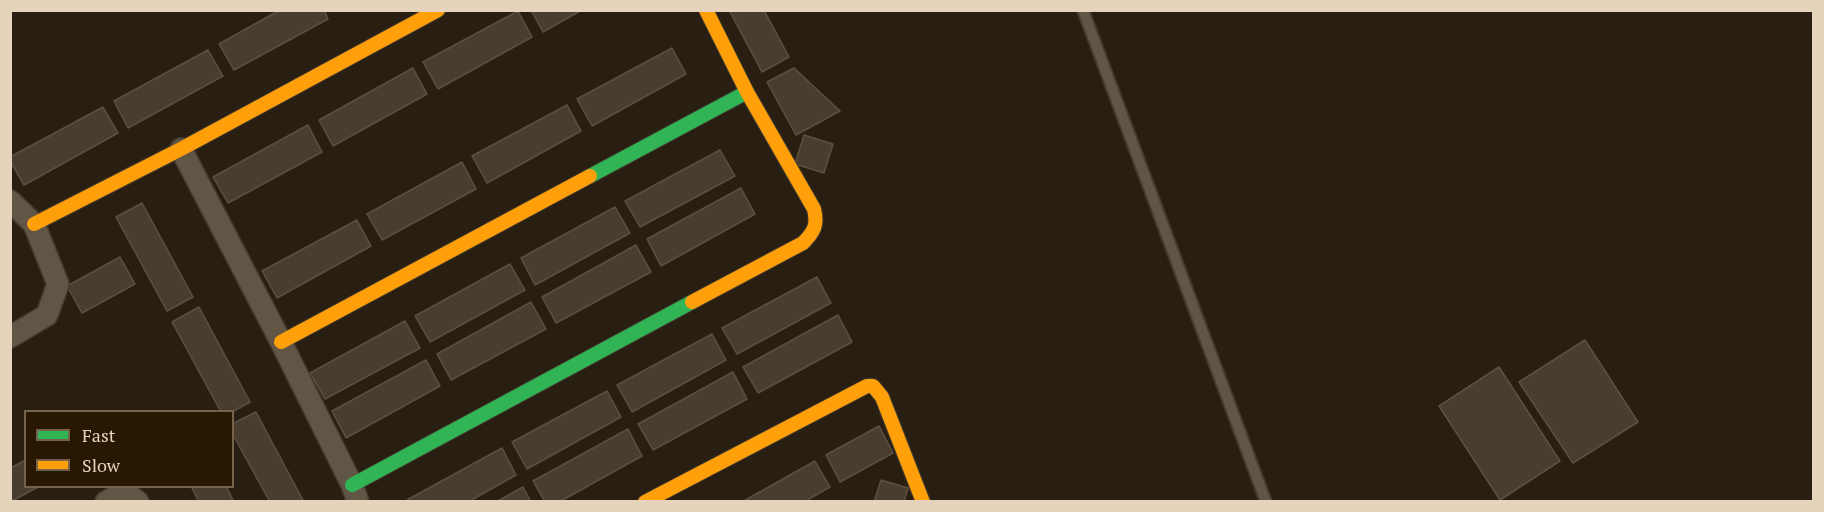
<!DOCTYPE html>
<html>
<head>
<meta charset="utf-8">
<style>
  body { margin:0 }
  #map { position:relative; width:1824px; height:512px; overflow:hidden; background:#281f12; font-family:"PT Serif",serif }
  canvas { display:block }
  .frame { position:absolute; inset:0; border:12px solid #e6d3bb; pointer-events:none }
  .legend { position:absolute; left:24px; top:410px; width:210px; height:78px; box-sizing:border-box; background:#281701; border:2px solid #74624b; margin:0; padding:8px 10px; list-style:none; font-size:18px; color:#e6d3bb }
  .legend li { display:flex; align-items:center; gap:12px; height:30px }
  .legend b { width:30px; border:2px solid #74624b }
</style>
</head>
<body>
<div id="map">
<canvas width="1824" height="512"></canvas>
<div class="frame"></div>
<ul class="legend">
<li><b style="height:8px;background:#30b455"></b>Fast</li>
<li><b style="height:8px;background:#ff9f0a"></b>Slow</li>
</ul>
</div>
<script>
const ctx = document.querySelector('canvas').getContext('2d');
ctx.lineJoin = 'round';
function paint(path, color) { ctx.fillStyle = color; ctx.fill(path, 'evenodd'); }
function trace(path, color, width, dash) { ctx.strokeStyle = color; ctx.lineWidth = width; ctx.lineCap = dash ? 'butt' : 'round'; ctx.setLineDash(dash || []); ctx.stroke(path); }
const building = new Path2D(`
  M280,10H324L328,19L234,70L219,44Z
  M531,10H582L543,32Z
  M729,10H764L789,57L762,72Z
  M518,11L532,37L438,89L423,62Z
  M672,48L686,74L592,126L577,99Z
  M208,50L223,76L128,128L114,101Z
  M413,68L427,94L333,146L319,120Z
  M794,68L840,111L796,135L767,82Z
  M567,105L581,131L487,183L472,156Z
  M103,107L118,133L24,185L10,161V157Z
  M308,125L322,152L228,203L213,177Z
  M804,135L833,144L824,173L795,164Z
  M720,150L735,176L640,227L625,201Z
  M462,162L476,189L382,240L367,214Z
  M741,188L755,214L661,266L647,239Z
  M142,203L193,297L167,311L116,217Z
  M615,207L630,233L535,285L521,258Z
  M357,220L371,246L277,298L262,271Z
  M636,245L651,272L556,323L542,297Z
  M120,257L135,284L82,313L67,286Z
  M510,264L525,290L430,342L415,316Z
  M817,277L831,303L737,354L722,328Z
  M531,302L546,329L451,380L437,354Z
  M199,307L250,402L232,412H221L172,322Z
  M838,315L852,342L758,393L743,367Z
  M405,321L420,348L325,399L310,373Z
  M712,334L726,360L632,412L617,385Z
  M1585,340L1638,422L1573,463L1519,382Z
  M426,360L440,386L346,438L332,411Z
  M1499,367L1560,461L1500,500L1439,406Z
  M733,372L747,399L653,450L638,424Z
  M607,391L621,417L527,469L512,442Z
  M256,412L304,502H270L232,433V424Z
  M879,426L893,453L840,482L826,455Z
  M628,429L642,456L559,502H545L533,481Z
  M502,448L516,475L468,502H408L407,500Z
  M26,460V486H40L10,502V468Z
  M815,461L830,487L804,502H742Z
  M881,480L908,488L904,502H874Z
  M191,486H226L234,502H199Z
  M523,487L531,502H496Z`);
paint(building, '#493d30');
trace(building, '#5d4f43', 1.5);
const lane = new Path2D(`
  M1083,10L1266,502`);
const street = new Path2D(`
  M181,149L281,342L352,485L358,502
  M10,201L34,224L58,284L47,315L10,337
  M106,502L115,497L128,494L138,502`);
const fast = new Path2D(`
  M590,176L747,92
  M352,485L692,302`);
const slow = new Path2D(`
  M34,224L181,149L438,10
  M692,302L803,243C814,232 818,225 814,209L747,92L706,10
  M281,342L590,176
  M645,502L867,386H873L882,397L923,502`);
trace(lane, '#443b2f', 14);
trace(street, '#443b2f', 24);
trace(fast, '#443b2f', 16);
trace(slow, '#443b2f', 16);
trace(lane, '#615546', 10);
trace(street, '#615546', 21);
trace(fast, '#30b455', 14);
trace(slow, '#ff9f0a', 14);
</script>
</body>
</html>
